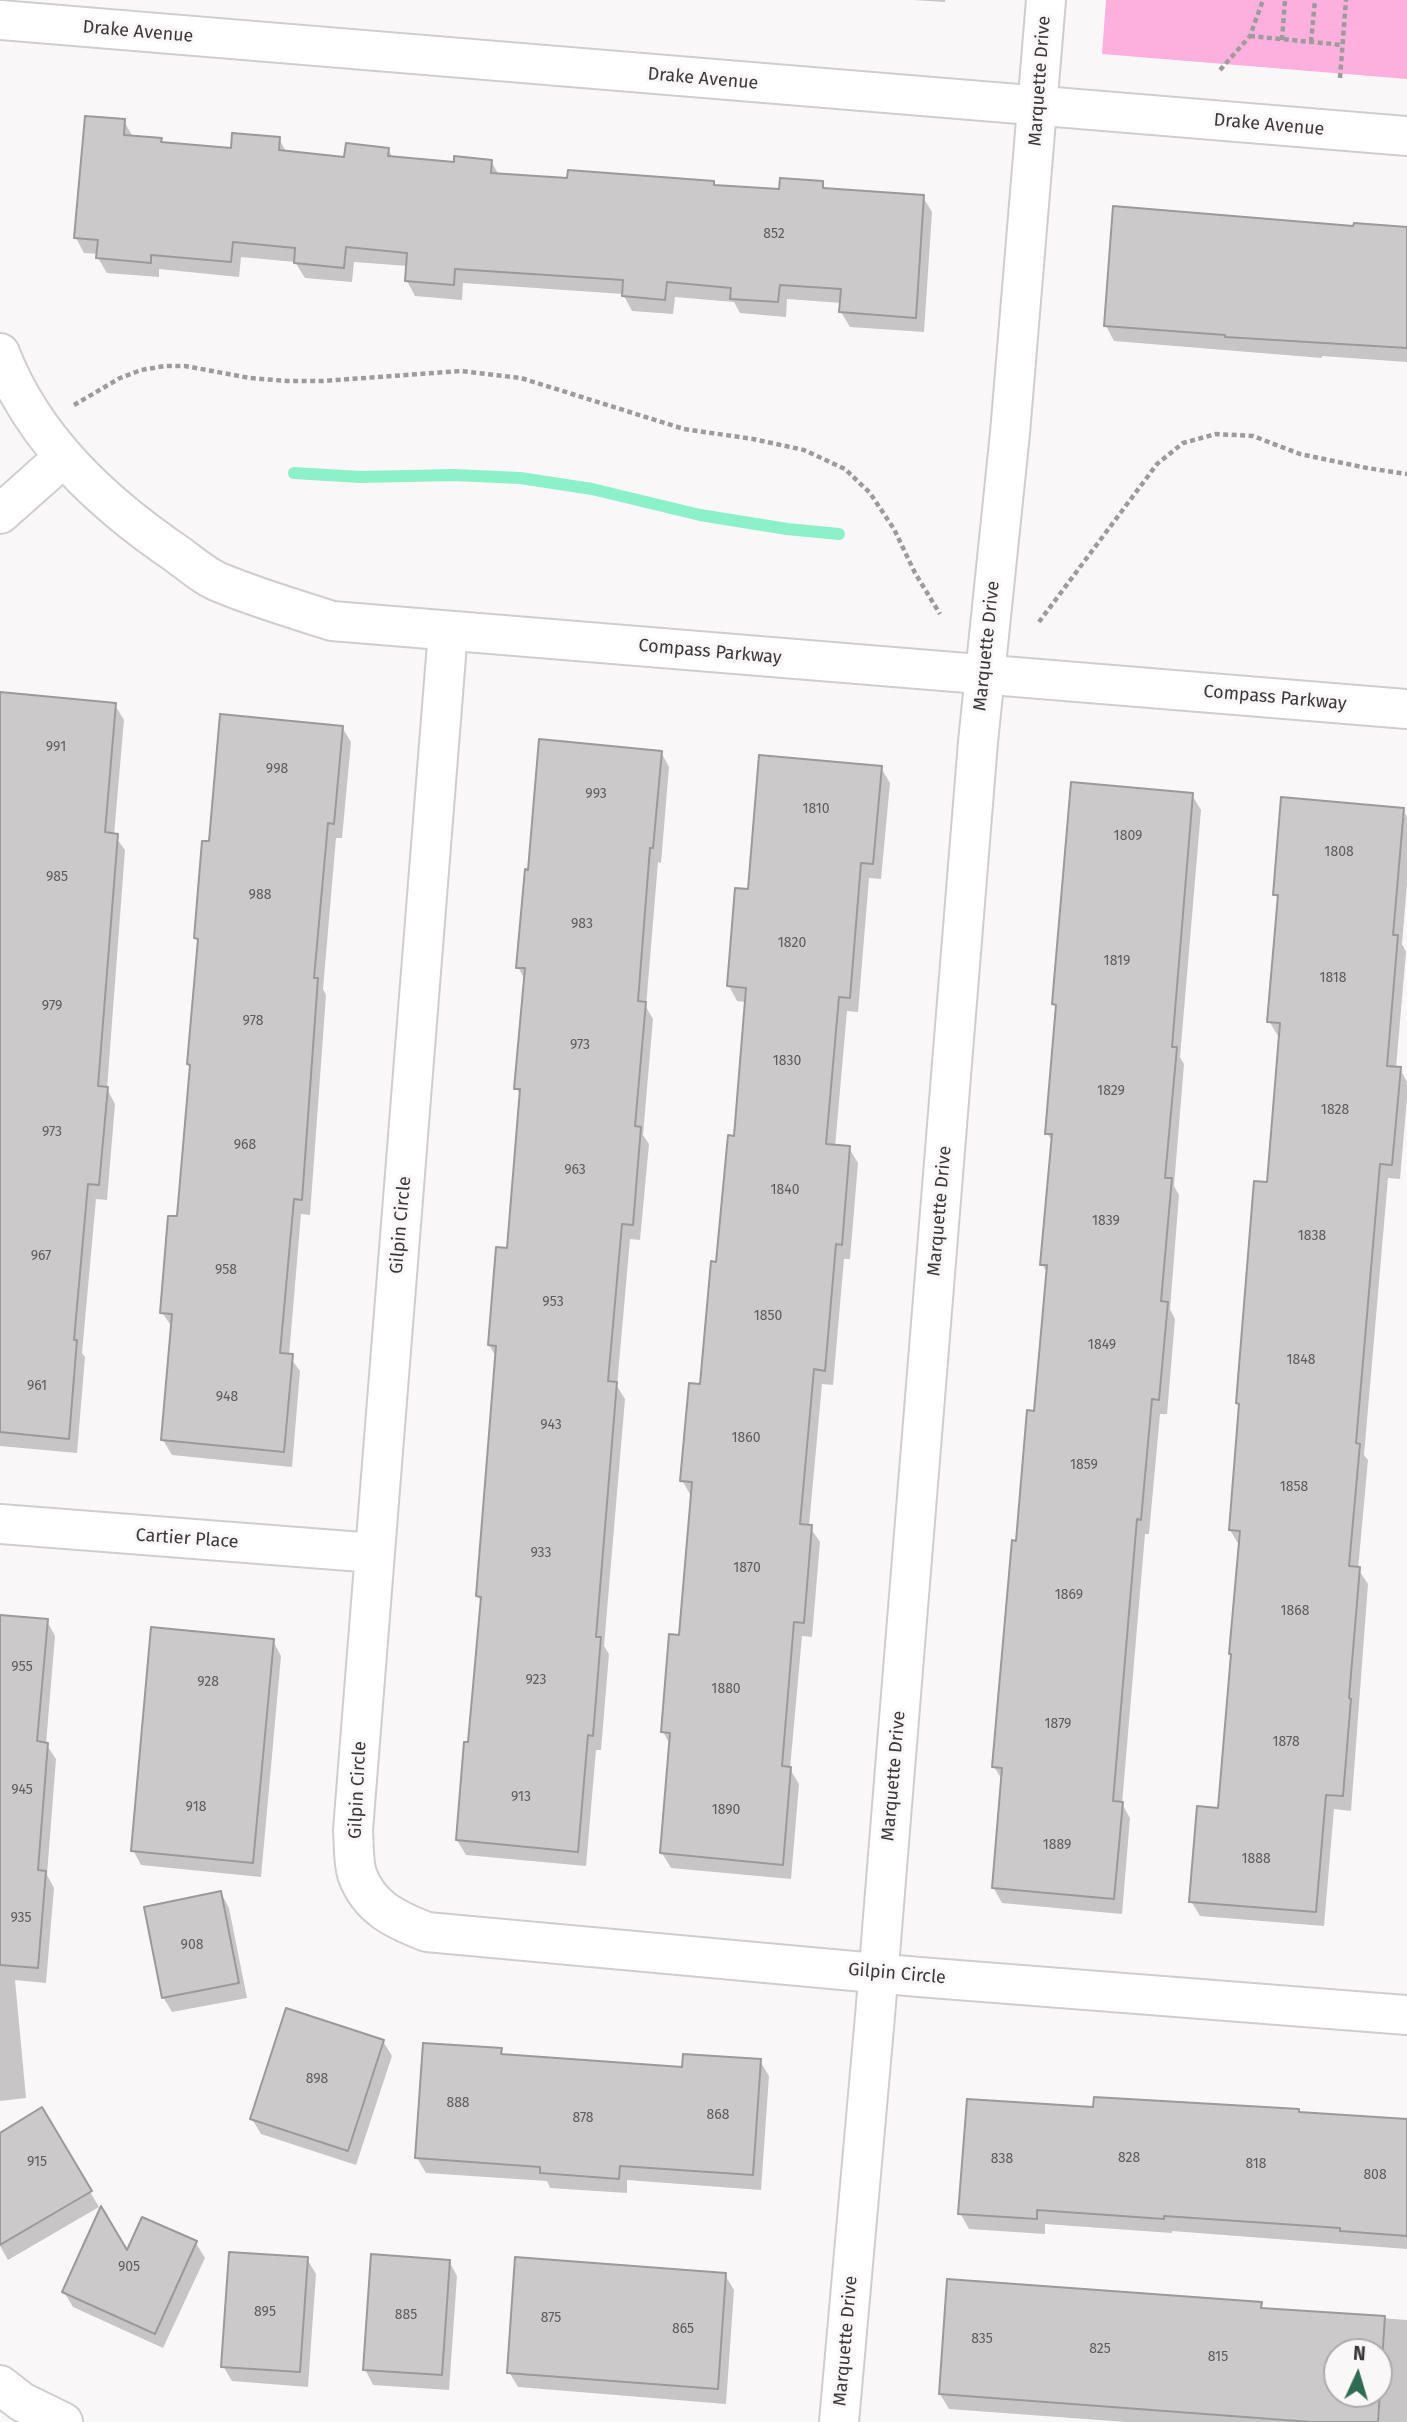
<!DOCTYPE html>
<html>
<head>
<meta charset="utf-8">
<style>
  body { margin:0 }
  #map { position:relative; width:1407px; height:2422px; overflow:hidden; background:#faf7f9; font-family:"Fira Sans",sans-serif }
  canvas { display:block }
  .north { position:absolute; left:1323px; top:2338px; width:70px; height:70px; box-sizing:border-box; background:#faf7f9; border:2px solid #adabac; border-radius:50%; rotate:4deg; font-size:19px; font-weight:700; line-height:28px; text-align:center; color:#3a3839 }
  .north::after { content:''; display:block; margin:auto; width:24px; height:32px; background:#2f6a53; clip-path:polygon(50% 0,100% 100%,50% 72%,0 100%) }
</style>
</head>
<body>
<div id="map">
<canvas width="1407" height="2422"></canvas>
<div class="north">N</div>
</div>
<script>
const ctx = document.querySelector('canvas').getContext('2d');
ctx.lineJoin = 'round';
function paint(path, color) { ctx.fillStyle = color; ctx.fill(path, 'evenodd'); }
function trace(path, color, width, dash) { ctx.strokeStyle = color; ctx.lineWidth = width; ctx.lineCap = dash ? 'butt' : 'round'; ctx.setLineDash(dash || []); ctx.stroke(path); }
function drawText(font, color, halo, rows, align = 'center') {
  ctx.font = font + ' "Fira Sans",sans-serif'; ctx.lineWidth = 6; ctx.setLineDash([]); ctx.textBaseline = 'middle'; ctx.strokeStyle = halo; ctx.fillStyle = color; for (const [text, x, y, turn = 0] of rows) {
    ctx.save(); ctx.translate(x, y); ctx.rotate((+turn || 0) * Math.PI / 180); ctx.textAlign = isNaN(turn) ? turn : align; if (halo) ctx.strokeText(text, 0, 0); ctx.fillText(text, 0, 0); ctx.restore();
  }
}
paint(new Path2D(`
  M1106,0H1407V79L1102,54Z`), '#fdb0dd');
paint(new Path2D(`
  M913,0H945V2Z
  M124,121L133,137L161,140L163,144L233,150L279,139L287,153L346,159L388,149L393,158L456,164L491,161L499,175L569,180L713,182L715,186L781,191L822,183L826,190L923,197L932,212L924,332L850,327L841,312L842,303L787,299L786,317L740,313L734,302L675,297L673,314L632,311L623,294L463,283L462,300L415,296L407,281L408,266L354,262L352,282L305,278L295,262L241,257L239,277L159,269V277L107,273L98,258L99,254L84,253L76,238Z
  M1355,228L1407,229V362L1322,356V358L1114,341L1106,326Z
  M0,694L115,705L124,720L114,835L125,850L107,1089L115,1104L107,1200L96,1199L82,1353L85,1357L77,1453L0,1446Z
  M342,727L351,742L342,838H336L323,989L326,995L310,1215L301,1214L289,1356L300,1371L292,1467L172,1455L163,1440L173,1328L162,1313L178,1218L199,944L196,938L211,843Z
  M661,752L669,767L661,863L658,862L646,1007L653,1019L643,1135L649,1144L640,1240L630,1239L617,1386L625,1399L604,1646L609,1654L601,1750H596L586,1866L466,1855L457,1840L470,1744L482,1604L478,1596L497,1358L489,1345L508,1250L522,1097L516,1088L525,980L518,967Z
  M881,768L890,783L881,879L869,878L858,1012L847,1011L835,1147L849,1148L858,1163L850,1259H844L833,1385L822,1384L809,1526L820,1542L812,1637L802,1636L790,1769L799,1784L791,1879L671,1868L662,1853L671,1746L663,1732L681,1637L691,1496L682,1480L702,1386L736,1138L746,1002L737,1001L729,986L749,891Z
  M1192,795L1201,810L1180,1057L1184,1064L1174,1186L1179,1195L1170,1309L1175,1319L1167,1414H1160L1149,1534H1145L1122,1804L1130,1818L1122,1914L1002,1903L993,1887L1003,1781L994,1767L1018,1543L1036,1413L1048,1274L1042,1264L1053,1143L1047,1133L1058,1011L1054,1004Z
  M1403,810L1407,817V883L1402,944L1406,952L1396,1068L1400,1069L1407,1082V1098L1400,1179L1388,1178L1364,1455L1368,1460L1358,1569L1368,1584L1351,1811L1334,1809L1324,1926L1200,1916L1191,1901L1220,1810L1239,1545L1230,1530L1240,1407L1238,1403L1269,1184L1281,1037L1278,1036L1269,1021L1279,902L1275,894Z
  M0,1617L47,1621L55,1636L46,1744L56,1759L47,1875L54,1888L46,1983L15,1980L26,2098L0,2101Z
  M273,1641L281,1656L261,1877L141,1865L133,1850Z
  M221,1893L229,1908L247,1998L172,2012L163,1997Z
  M383,2041L392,2056L356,2165L261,2134L252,2119Z
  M501,2050L504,2056L683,2068L760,2061L769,2076L761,2190L627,2180V2193L550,2188L547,2181L426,2173L417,2158Z
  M1095,2109L1299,2114L1407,2121V2249L1172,2231V2233L1045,2224V2234L969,2229L960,2213Z
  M42,2110L99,2207L8,2260L0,2246V2135Z
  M196,2243L205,2258L163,2348L73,2307L64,2292L127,2254Z
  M307,2259L316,2274L308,2387L232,2381L223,2366Z
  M449,2261L457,2276L449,2390L373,2385L365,2369Z
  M725,2275L734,2290L726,2404L518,2387L509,2372Z
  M1260,2304L1264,2309L1407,2320V2422H1126L949,2409L940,2394ZM1337,2352H1379V2394H1337Z`), '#0003');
trace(new Path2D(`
  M294,473L360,477L454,475L520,478L592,489L700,515L787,529L839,534`), '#8cf1c8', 12);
const building = new Path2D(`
  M85,116L125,119L124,135L162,138L161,142L231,148L232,133L280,137L279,150L344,157L346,143L389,148L388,156L454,162V156L492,160L491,173L567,178L568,170L714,181V185L779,189L780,178L823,181V188L924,195L916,318L839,312L841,289L780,285L778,302L730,299L731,288L667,282L665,300L622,296L623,280L455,269L454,285L405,281L407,253L346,247L344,268L294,263L295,248L233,242L231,262L151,255V263L96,258L98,240L74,238Z
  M1113,206L1353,226L1354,223L1407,227V348L1225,337V335L1104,326Z
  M0,692L116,703L105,832L118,834L98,1086L108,1087L99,1185L88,1184L74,1340H77L69,1439L0,1432Z
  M220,714L343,726L334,824L328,823L314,978H318L302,1200L294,1199L280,1353L293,1354L284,1452L161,1440L172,1314L160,1313L168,1216H177L190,1065L187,1064L198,939L194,938L202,841H209Z
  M539,739L662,751L653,848H650L638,1001L646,1002L635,1126L641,1127L633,1225L622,1224L608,1381L617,1382L596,1637H601L593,1736L588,1735L578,1852L456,1840L464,1742H468L481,1597L476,1596L496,1346L488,1345L496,1247L507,1248L520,1089H514L525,968H516L525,869L528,870Z
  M759,755L882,766L873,864L861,863L850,998L839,997L826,1144L850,1146L842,1245L836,1244L825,1371L814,1369L800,1524L812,1525L804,1623L794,1622L782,1766L791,1767L783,1865L660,1853L670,1733L661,1732L669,1634L679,1635L692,1482L680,1481L689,1383L700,1384L711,1261L716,1262L728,1135L734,1136L746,988L727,986L735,888L748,889Z
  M1071,782L1193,793L1172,1047H1177L1165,1178H1172L1161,1301L1168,1302L1159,1400L1152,1399L1141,1520L1137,1519L1113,1801L1123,1802L1114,1899L992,1888L1002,1768L992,1767L1012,1540L1016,1541L1027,1410L1034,1411L1047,1265H1040L1052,1134H1045L1056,1005L1052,1004Z
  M1281,797L1404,808L1393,935H1398L1387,1066L1401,1067L1392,1165L1380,1164L1356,1443L1360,1444L1349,1566L1360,1567L1349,1698L1351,1699L1343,1796L1326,1795L1316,1912L1189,1902L1197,1806L1218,1808L1231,1654H1229L1240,1531L1229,1530L1239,1404L1236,1403L1254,1181L1267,1182L1280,1023L1267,1022L1278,895H1273Z
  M0,1615L48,1619L37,1741L48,1743L38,1870L46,1871L38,1968L0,1965Z
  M151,1627L274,1639L253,1863L131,1851Z
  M221,1891L239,1983L162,1998L144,1907Z
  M286,2008L384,2040L348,2151L250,2119Z
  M423,2043L502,2048L501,2054L682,2067L683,2054L761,2059L753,2175L620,2166L619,2179L540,2173V2167L415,2158Z
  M1094,2097L1299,2109V2112L1407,2119V2236L1340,2231V2228L1164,2216V2219L1037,2210V2219L958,2214L967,2099L1093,2107Z
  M42,2107L92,2191L0,2245V2133Z
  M101,2206L127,2250L142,2217L197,2241L155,2334L62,2292Z
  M229,2252L308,2257L300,2372L221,2367Z
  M371,2254L450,2260L442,2375L363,2370Z
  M515,2257L726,2273L718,2389L507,2373Z
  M947,2279L1262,2302L1261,2308L1385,2316L1378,2422H1311L939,2394ZM1337,2352H1379V2394H1337Z`);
paint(building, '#ccc9ca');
trace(building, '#9b999a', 2);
const minor = new Path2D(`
  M0,20L1407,136
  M0,353C33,439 102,503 177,554C191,564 205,577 221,583C257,598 295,609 332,621L1407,709
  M0,514L63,458
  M448,631L353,1830C354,1843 353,1861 357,1874C369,1908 396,1920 427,1932L919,1977L1407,2015
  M0,1524L375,1553
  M0,2385L22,2402L63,2422
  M839,2422L875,2016L978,742L1010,433L1046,0`);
trace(minor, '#d0cdcf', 42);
trace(new Path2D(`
  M1250,36L1343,45
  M1282,40L1285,0
  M1311,42L1315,0
  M1220,70L1250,36L1263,0
  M1340,78L1346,0
  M74,405L120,378L141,370L165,366H185L250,378L287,381H323L461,371L521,378L684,429L753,439L804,450L845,469L870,493L894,529L915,573L940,614
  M1039,622L1157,464L1183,443L1216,434L1253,436L1300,454L1367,468L1407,474`), '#9d9b9c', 4.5, [5, 3.5]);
trace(minor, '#fff', 38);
drawText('14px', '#5e5c5d', null, [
  ["852",774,234],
  ["991",56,747],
  ["998",277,769],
  ["993",596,794],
  ["1810",816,809],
  ["1809",1128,836],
  ["1808",1339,852],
  ["985",57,877],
  ["988",260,895],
  ["983",582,924],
  ["1820",792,943],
  ["1819",1117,961],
  ["1818",1333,978],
  ["979",52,1006],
  ["978",253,1021],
  ["973",580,1045],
  ["1830",787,1061],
  ["1829",1111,1091],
  ["1828",1335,1110],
  ["973",52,1132],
  ["968",245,1145],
  ["963",575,1170],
  ["1840",785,1190],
  ["1839",1106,1221],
  ["1838",1312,1236],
  ["967",41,1256],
  ["958",226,1270],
  ["953",553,1302],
  ["1850",768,1316],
  ["1849",1102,1345],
  ["1848",1301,1360],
  ["961",37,1386],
  ["948",227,1397],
  ["943",551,1425],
  ["1860",746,1438],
  ["1859",1084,1465],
  ["1858",1294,1487],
  ["933",541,1553],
  ["1870",747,1568],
  ["1869",1069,1595],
  ["1868",1295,1611],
  ["955",22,1667],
  ["923",536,1680],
  ["928",208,1682],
  ["1880",726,1689],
  ["1879",1058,1724],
  ["1878",1286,1742],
  ["945",22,1790],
  ["913",521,1797],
  ["918",196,1807],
  ["1890",726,1810],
  ["1889",1057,1845],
  ["1888",1256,1859],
  ["935",21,1918],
  ["908",192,1945],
  ["898",317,2079],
  ["888",458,2103],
  ["868",718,2115],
  ["878",583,2118],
  ["828",1129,2158],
  ["838",1002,2159],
  ["915",37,2162],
  ["818",1256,2164],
  ["808",1375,2175],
  ["905",129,2267],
  ["895",265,2312],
  ["885",406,2315],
  ["875",551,2318],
  ["865",683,2329],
  ["835",982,2339],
  ["825",1100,2349],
  ["815",1218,2357]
]);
drawText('18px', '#3a3839', '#faf7f9', [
  ["Drake Avenue",138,32,5],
  ["Drake Avenue",703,79,5],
  ["Marquette Drive",1040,81,-86],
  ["Drake Avenue",1269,125,5],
  ["Marquette Drive",987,646,-84],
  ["Compass Parkway",710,652,5],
  ["Compass Parkway",1275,698,5],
  ["Marquette Drive",940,1211,-85],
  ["Gilpin Circle",401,1225,-85],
  ["Cartier Place",187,1539,4],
  ["Marquette Drive",894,1776,-85],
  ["Gilpin Circle",358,1790,-87],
  ["Gilpin Circle",897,1974,5],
  ["Marquette Drive",846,2341,-85]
]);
</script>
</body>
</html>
